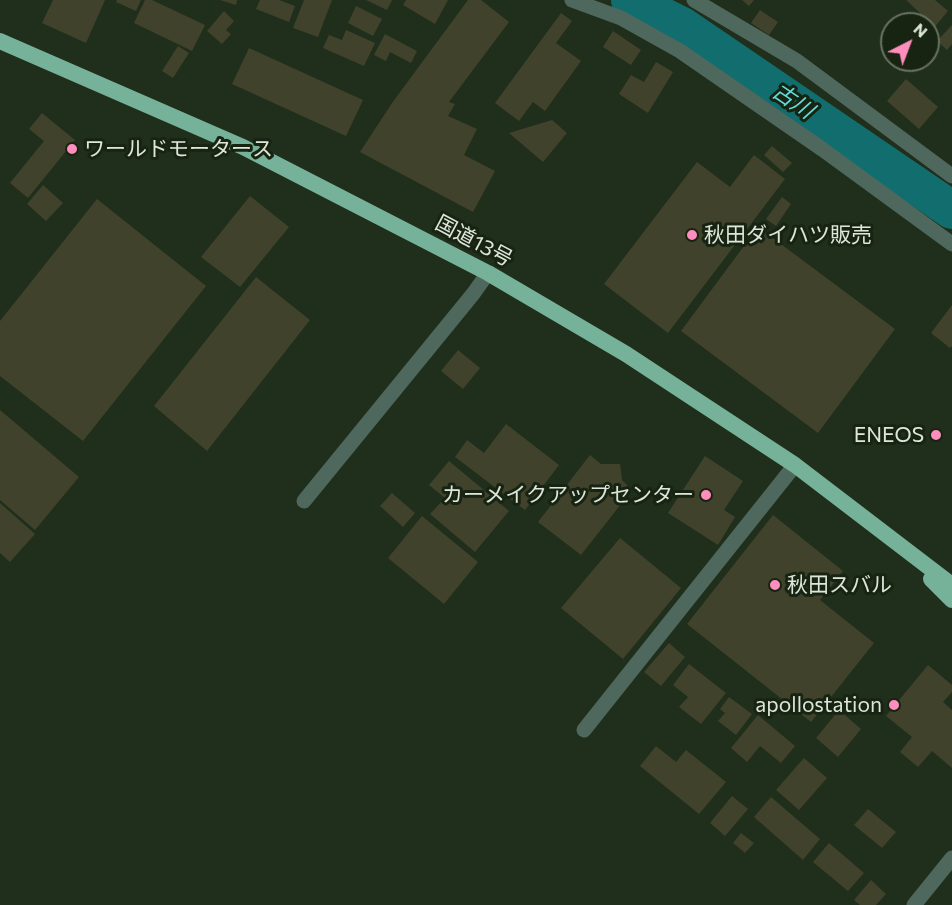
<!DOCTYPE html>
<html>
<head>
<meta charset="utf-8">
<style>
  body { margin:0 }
  #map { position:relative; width:952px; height:905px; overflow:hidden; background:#202e1c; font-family:Commissioner,sans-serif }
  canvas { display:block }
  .north { position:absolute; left:880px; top:12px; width:60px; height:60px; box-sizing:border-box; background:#172412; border:2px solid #677262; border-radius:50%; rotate:42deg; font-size:16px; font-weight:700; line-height:24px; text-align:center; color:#dee6db }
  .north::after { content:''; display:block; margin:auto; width:21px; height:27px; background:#fe8ebe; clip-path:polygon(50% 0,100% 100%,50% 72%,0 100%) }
</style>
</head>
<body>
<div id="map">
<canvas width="952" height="905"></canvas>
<div class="north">N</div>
</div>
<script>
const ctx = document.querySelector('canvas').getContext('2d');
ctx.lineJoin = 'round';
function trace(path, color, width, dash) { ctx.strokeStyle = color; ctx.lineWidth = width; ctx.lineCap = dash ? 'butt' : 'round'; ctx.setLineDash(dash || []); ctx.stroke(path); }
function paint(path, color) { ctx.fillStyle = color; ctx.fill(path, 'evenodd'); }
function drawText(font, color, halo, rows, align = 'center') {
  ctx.font = font + ' Commissioner,"Noto Sans JP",sans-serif'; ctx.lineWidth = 6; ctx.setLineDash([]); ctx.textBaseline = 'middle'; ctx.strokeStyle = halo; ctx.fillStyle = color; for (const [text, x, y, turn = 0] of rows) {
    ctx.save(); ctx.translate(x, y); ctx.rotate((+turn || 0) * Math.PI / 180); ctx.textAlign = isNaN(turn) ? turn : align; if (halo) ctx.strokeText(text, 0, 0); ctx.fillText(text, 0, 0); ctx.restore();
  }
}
trace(new Path2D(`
  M630,0L682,26L952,210`), '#126e6e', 38);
paint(new Path2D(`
  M53,0H105L86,43L42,23Z
  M117,0H141L136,11L116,2Z
  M145,0H152L205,25L192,51L134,23Z
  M220,0H237L236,5Z
  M260,0H279L295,6L289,22L256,9Z
  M304,0H332L318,37L293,28Z
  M366,0H392L387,10Z
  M406,0H448L435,24L403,5Z
  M468,0H481L509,22L449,102L455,104L448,116L477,129L464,155L495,171L473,212L360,152L392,103Z
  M742,0H754L749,6Z
  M906,0H935L948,11L928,35V24H916L914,22L921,14Z
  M356,6L382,19L373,36L348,23Z
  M760,10L778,22L769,35L751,23Z
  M224,11L234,21L226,30L231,34L222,44L207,31Z
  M561,13L572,21L556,43L581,61L545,111L533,102L519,121L495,103Z
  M952,25V44L947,50L937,41Z
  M346,30L375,43L364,66L323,48L329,35L342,40Z
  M613,31L641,50L631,65L603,47Z
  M385,34L417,51L411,63L390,52L386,61L374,55Z
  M178,46L189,53L173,78L162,71Z
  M249,48L363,100L346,136L232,84Z
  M656,62L673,72L648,113L619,94L631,75L644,82Z
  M906,79L938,107L919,129L887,101Z
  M42,113L75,140L28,198L10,183L44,141L29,129Z
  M552,120L567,133L543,162L509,133Z
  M772,146L792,163L783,172L764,155Z
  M754,155L785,179L668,333L604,284L697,162L730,187Z
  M43,185L63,203L46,221L27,204Z
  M250,196L289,227L240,287L201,257Z
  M782,197L791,204L776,226L766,219Z
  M97,199L206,286L83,441L0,376V321Z
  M758,227L895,329L818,433L681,331Z
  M256,277L310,320L207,451L154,406Z
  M952,305V346L950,348L931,333Z
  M458,350L480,368L463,389L441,371Z
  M0,410L79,477L35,530L0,500Z
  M506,424L559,465L525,510L455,457L467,440L484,453Z
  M590,455L601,464H620L622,480L632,490L581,555L538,522Z
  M705,456L743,481L724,510L735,517L718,545L668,513Z
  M449,461L509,511L475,552L430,514L445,498L429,485Z
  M392,493L415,513L403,527L380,506Z
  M0,503L35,534L10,562L0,553Z
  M773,515L843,571L820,600L874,643L811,722L687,624Z
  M422,516L478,562L444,604L388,558Z
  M620,538L681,588L623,659L561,608Z
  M669,643L685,657L661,686L644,672Z
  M689,664L726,693L701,724L679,707L688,697L673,685Z
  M928,665L952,685V692L943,702L952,710V768L932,751L918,767L900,752L912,737L886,716Z
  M729,697L752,714L736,735L718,721L725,713L720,709Z
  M839,710L861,729L838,757L816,738Z
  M758,715L795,746L781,763L760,746L747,762L731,748Z
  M656,746L676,762L686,750L726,782L699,814L640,766Z
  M804,758L827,778L799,810L776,790Z
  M732,796L748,809L725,836L710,823Z
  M771,797L820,839L803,860L754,817Z
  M868,809L896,832L882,848L854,825Z
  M741,833L754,843L745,853L733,843Z
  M829,843L864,873L848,891L813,862Z
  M871,880L886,894L876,905H860L854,900Z`), '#41422b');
trace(new Path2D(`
  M572,0L621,18L680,51L822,149L952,244
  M694,0L797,61L952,176
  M304,501L473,294L488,273
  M584,730L795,465
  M914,905L952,858`), '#4e685d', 15);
trace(new Path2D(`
  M0,41L243,147L488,273L626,354L795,465L952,585
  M931,579L952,600`), '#76b299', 16);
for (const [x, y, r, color] of [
  [72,149,6,"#fe8ebe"],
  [692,235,6,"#fe8ebe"],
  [936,435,6,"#fe8ebe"],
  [706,495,6,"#fe8ebe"],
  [775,585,6,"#fe8ebe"],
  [894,705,6,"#fe8ebe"]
]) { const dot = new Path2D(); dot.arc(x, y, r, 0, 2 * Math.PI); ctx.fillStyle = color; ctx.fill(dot); trace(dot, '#172412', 2); }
drawText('21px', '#dee6db', '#172412', [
  ["ワールドモータース",84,149],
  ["秋田ダイハツ販売",704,235],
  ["ENEOS",924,435,"right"],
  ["カーメイクアップセンター",694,495,"right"],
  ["秋田スバル",787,585],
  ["apollostation",882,705,"right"]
], 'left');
drawText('21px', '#dee6db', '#172412', [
  ["国道13号",474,241,28]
]);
drawText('italic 22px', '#62dcdc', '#172412', [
  ["古川",793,101,34]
]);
</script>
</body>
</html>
